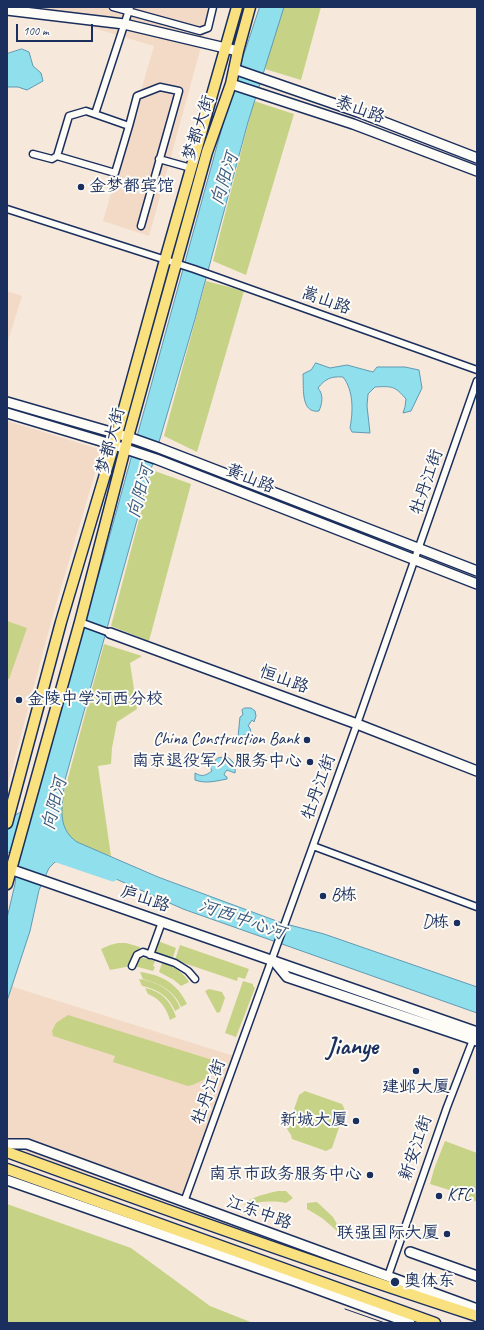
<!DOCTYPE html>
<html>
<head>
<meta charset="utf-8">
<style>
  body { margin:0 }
  #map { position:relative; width:484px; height:1330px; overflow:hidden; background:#f6e8da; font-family:Caveat,sans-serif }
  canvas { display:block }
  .frame { position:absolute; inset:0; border:8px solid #1b2f5e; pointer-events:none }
  .scale { position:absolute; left:16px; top:24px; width:77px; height:18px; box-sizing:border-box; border:2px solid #1b2f5e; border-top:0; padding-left:5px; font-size:12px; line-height:14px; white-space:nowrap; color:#1b2f5e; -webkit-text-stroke:3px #fdfcf7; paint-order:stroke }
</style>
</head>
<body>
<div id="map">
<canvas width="484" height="1330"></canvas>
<div class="frame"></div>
<div class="scale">100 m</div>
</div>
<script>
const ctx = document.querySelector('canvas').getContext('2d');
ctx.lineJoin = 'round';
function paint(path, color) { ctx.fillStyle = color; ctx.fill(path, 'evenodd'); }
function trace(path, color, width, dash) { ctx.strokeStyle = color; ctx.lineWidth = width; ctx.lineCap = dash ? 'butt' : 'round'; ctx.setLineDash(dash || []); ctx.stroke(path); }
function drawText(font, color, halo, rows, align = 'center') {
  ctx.font = font + ' Caveat,"LXGW WenKai TC",sans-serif'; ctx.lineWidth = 4; ctx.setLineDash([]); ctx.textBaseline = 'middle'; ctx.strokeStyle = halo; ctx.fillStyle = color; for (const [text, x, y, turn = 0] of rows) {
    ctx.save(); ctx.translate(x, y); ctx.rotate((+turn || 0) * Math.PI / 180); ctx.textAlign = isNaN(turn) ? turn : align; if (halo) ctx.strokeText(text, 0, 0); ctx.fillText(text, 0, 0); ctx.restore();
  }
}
paint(new Path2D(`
  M23,7H212L149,236L103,221L154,46Z
  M7,291L22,296L7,344Z
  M7,421L102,450L54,611L7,788Z
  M7,985L237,1057L184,1202L7,1150Z`), '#f2dac6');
paint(new Path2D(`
  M282,7H321L301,80L265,69Z
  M254,101L294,114L246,275L213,261Z
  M206,281L244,291L197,452L164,436Z
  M152,470L191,484L149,641L111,626Z
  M7,621L27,628L9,679H7Z
  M104,644L142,656L130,663L137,709L117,722L112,748L111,764L98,766L111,856L62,845L54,830Z
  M158,941L176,948L172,960L154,954Z
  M118,943H126L140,947L131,966L110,970L101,949L110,945Z
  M180,945L249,969L245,979L238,977L237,981L175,960Z
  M139,957L155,961L153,966L155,967L153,971L134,966Z
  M162,963C173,966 183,972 189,982L181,986L174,980L159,972Z
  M140,972C162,975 177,983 187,1004L181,1007C174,990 160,984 143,979Z
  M139,979C157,982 174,990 180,1008L175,1011C169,996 157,989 142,986Z
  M243,981L253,984V986L255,988L236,1037L225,1033Z
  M145,988C162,991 171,1002 176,1017L170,1020C166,1007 160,999 148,994Z
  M209,989L222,992L225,998L220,1012L217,1013L205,991Z
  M68,1015L219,1062C212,1075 202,1083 188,1086L113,1062L115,1056L53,1036L52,1031L56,1023Z
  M305,1091L342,1104L345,1110L332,1148L326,1151L292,1139L291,1135L287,1129L299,1095Z
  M445,1141L477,1153V1202L459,1193L430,1184L434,1169Z
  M278,1191H286L293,1198L286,1203C272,1200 257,1202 243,1205C252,1196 266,1194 278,1191Z
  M317,1202L333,1217L344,1237L322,1218L307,1209V1203Z
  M7,1204L131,1248L210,1306L253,1323H7Z`), '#c6d387');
const water = new Path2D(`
  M260,7H284L248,122L195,319L152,466L65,780C63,803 55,827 77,842L158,877L282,923L324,934L477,987V1013L183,909L78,862L66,860L55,862L49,868L39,890L30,931L7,1001V918L15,884L17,867L15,859L7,851V819L21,812L33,797L103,560L234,84Z
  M22,49L29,52L33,66L41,73L43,81L27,90L18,87H7V54Z
  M316,363L330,368L347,365L373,372L377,367H405L419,370L422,388L411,411L403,413L405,407L406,399C395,386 392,386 375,387L368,394L367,406L370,433L352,432L350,428C353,412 354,391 343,377C331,376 325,379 318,388C324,395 322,404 319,411C300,414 304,386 303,374L311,370Z
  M245,708H251L255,711L256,716L254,722L252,720L248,726L250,728L251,733L248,734L238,737L240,717L243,715L242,710Z
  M227,757C234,761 236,766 235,773L227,770L224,774L225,776L227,777V779C216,781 206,784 195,780V773C202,777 205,776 212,771L210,767L215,763L214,761L218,758Z`);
paint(water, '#90dfec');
trace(water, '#6199b3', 1);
trace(new Path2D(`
  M54,857L113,877`), '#90dfec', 9);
const street = new Path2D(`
  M113,7L200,31L208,28L213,7
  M86,111L129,126L115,173L57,156L69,116Z
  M95,114L130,7
  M129,126L137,96L160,87L179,91L141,226
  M33,154L52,159L57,156
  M159,159L191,168
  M7,209L194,269L477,370
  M80,622L110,633
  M313,846L477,907
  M150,955L162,922
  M132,966L137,955L143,952L175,963L188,971L195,979
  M184,1202L357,724L477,381
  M388,1276L447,1107L474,1037`);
const secondary = new Path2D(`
  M7,10L124,24L238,51
  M234,69L358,112L477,158
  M231,84L353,124L477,171
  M7,402L128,437L159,448L477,571
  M7,413L114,445L156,459L477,584
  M110,633L357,724L477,771
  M7,868L477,1032
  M274,961L287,977L477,1041
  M7,1144H27L477,1309
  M7,1180L295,1281L410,1323
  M410,1252L477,1276`);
const primary = new Path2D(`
  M7,823L61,622L117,434L165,260L237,7
  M7,884L80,622L128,437L207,152L231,84L238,51L250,7
  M7,1152C163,1209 319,1265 477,1316
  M7,1169L435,1323`);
trace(street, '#1b2f5e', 9);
trace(secondary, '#1b2f5e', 12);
trace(primary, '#1b2f5e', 13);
trace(street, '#fdfcf7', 6);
trace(secondary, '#fdfcf7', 9);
trace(primary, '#fae180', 10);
trace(new Path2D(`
  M345,1309L385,1323`), '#1b2f5e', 1);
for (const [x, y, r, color] of [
  [81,187,4,"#1b2f5e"],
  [19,700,4,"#1b2f5e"],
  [307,740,4,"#1b2f5e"],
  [310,762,4,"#1b2f5e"],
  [323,896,4,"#1b2f5e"],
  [457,923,4,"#1b2f5e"],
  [416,1071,4,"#1b2f5e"],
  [356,1121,4,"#1b2f5e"],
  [370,1175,4,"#1b2f5e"],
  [439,1196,4,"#1b2f5e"],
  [447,1234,4,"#1b2f5e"],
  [395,1282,5,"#1b2f5e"]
]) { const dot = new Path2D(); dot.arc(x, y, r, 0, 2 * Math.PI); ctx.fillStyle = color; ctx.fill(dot); trace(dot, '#fdfcf7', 1.5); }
drawText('17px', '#1b2f5e', '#fdfcf7', [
  ["泰山路",360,110,20],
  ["梦都大街",199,128,-72],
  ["嵩山路",326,301,20],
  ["梦都大街",111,441,-75],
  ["黄山路",250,479,22],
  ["牡丹江街",427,482,-71],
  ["恒山路",284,680,20],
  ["牡丹江街",319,787,-70],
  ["庐山路",145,899,19],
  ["牡丹江街",209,1092,-70],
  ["新安江街",416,1148,-71],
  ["江东中路",259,1213,20]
]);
drawText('17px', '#1b2f5e', '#fdfcf7', [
  ["金梦都宾馆",89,187,"left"],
  ["金陵中学河西分校",27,700,"left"],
  ["China Construction Bank",299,740],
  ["南京退役军人服务中心",302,762],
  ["B栋",331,896,"left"],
  ["D栋",449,923],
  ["建邺大厦",416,1088,"center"],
  ["新城大厦",348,1121],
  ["南京市政务服务中心",362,1175],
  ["KFC",447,1196,"left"],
  ["联强国际大厦",439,1234],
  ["奥体东",404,1282,"left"]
], 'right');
drawText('italic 18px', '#385b82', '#fdfcf7', [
  ["向阳河",225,179,-72],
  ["向阳河",141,492,-74],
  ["向阳河",55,804,-76],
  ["河西中心河",242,920,19]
]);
drawText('bold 25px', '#1b2f5e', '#fdfcf7', [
  ["Jianye",352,1047]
]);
</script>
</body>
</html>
